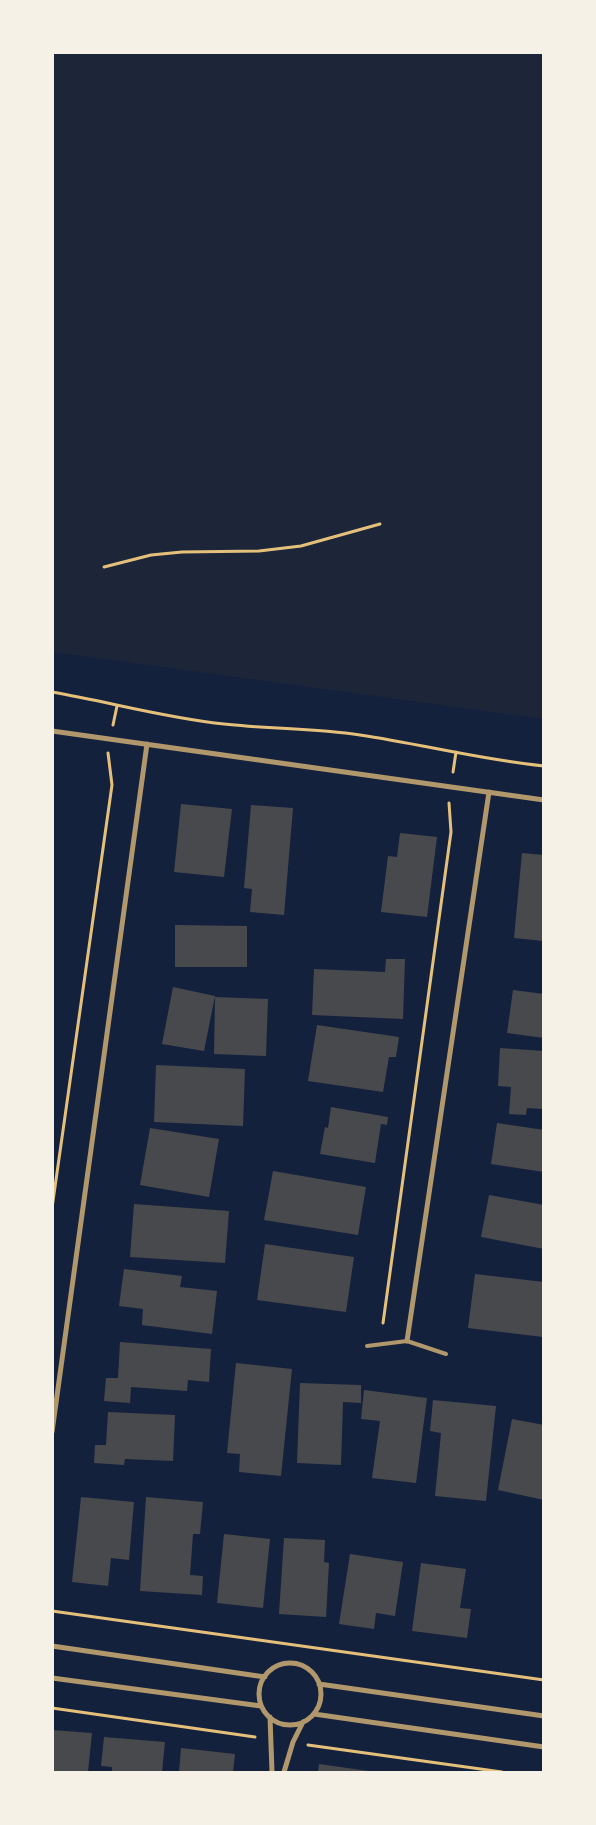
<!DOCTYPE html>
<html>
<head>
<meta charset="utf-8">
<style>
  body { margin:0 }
  #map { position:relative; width:596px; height:1825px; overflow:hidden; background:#14213d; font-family:Lato,sans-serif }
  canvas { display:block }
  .frame { position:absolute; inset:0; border:54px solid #f6f1e7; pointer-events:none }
</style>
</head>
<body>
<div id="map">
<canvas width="596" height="1825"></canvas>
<div class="frame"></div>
</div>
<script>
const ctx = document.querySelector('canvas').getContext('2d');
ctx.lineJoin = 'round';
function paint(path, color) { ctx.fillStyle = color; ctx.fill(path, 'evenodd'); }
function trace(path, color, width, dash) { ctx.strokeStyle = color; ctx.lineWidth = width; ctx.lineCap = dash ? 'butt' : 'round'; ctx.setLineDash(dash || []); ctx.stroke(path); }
paint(new Path2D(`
  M53,53H543V719L53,652Z`), '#1d2539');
paint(new Path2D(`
  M181,804L232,809L224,877L174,872Z
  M251,805L293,808L284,915L250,912L252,889L244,888Z
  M400,833L437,837L427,917L381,912L388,856L397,857Z
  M522,853L544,855V941L514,938Z
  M175,925L247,926V967H175Z
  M386,959H405L403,1019L312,1015L314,969L385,972Z
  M173,987L215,996L204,1051L162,1044Z
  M513,990L544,994V1038L507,1033Z
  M215,997L268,999L266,1056L214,1054Z
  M317,1025L399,1037L396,1057H389L383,1092L308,1081Z
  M500,1048L544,1051V1109L527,1108L526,1115L509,1114L511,1087L498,1086Z
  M156,1065L245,1069L243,1126L154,1122Z
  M331,1107L388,1117L387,1125L381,1124L375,1163L320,1154L325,1127L328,1128Z
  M497,1123L544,1130V1172L491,1164Z
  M150,1128L219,1139L209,1197L140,1185Z
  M273,1171L366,1187L358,1235L264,1220Z
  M489,1195L544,1205V1249L481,1237Z
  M134,1204L229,1211L225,1263L130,1257Z
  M265,1244L354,1257L346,1312L257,1300Z
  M124,1269L182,1276L180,1287L217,1291L212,1334L142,1325L143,1309L119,1306Z
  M475,1274L544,1282L543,1337L468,1328Z
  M120,1342L211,1349L209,1382L188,1380L187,1391L131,1387L130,1403L104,1401L106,1378H118Z
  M236,1363L292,1369L281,1476L239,1472L240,1454L227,1453Z
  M300,1383L361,1385V1403L343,1402L341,1465L297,1463Z
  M364,1390L427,1398L416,1483L372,1478L380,1421L361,1419Z
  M433,1400L496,1406L486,1501L435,1496L441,1433L430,1431Z
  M108,1412L175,1415L173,1461L125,1459L124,1465L94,1463L95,1445H106Z
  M512,1419L544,1425V1500L498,1490Z
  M81,1497L134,1502L129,1560L111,1558L108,1586L72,1582Z
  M146,1497L203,1502L200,1534H193L190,1575L203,1576L202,1595L140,1591Z
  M224,1534L270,1539L263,1608L217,1603Z
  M284,1538L325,1540L324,1562L329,1563L326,1617L279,1614Z
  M350,1554L403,1562L395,1616L376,1613L374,1629L339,1624Z
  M421,1563L466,1569L460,1608L471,1609L467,1638L412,1631Z
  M52,1730L92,1733L88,1772H52Z
  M104,1737L165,1742L162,1772H112V1767L101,1766Z
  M181,1748L235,1754L233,1772H179Z
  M319,1764L369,1771V1772H318Z`), '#48494c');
trace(new Path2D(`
  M104,567L151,555L182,552L259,551L301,546L380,524
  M52,692C110,702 166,718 224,724C269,729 315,728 360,735C421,744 482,760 544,766
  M113,725L117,706
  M453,772L456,752
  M52,1208L112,785L108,753
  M383,1323L451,832L449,803
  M52,1611L544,1680
  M52,1708L255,1737
  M308,1745L502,1772`), '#e5c07b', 3);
trace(new Path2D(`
  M367,1346L407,1341L446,1354`), '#b1986c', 4);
trace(new Path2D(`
  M52,731L544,800
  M407,1341L489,792
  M52,1432L147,744
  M52,1646L265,1677
  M259 1694a31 31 0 1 1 62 0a31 31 0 1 1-62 0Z
  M52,1678L261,1706
  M319,1684L544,1716
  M314,1714L544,1747
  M270,1717L272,1772
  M284,1772L293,1742L303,1722`), '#b1986c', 5);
</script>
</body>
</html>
